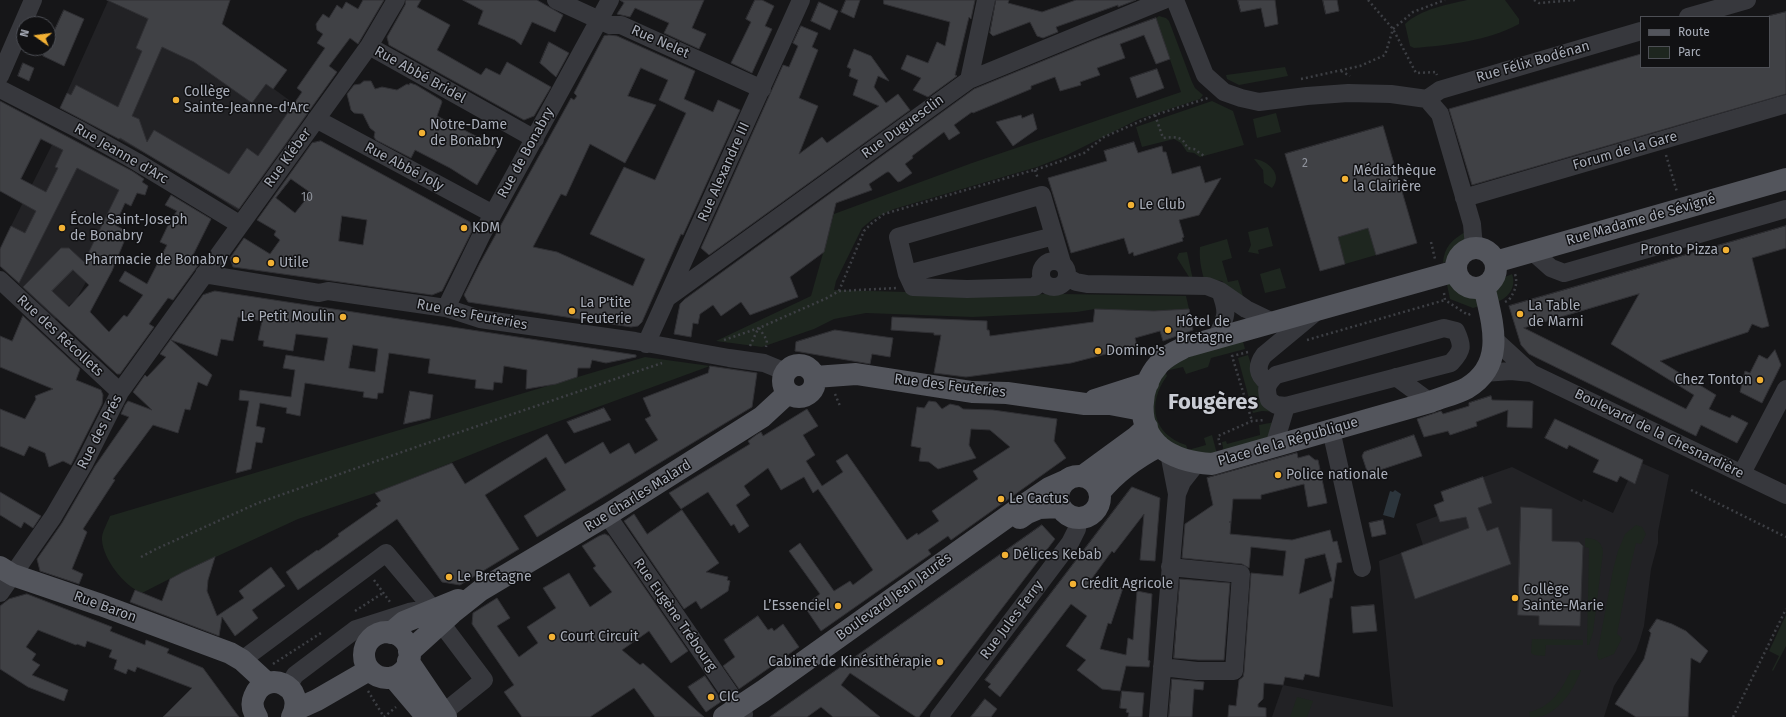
<!DOCTYPE html>
<html>
<head>
<meta charset="utf-8">
<style>
  body { margin:0 }
  #map { position:relative; width:1786px; height:717px; overflow:hidden; background:#161618; font-family:"Fira Sans",sans-serif }
  canvas { display:block }
  .legend { position:absolute; left:1640px; top:16px; width:130px; height:52px; box-sizing:border-box; background:#111113; border:1px solid #4d4f55; margin:0; padding:5px 7px; list-style:none; font-size:12px; color:#a8adb8 }
  .legend li { display:flex; align-items:center; gap:8px; height:20px }
  .legend b { width:20px; border:1px solid #4d4f55 }
  .north { position:absolute; left:16px; top:16px; width:40px; height:40px; box-sizing:border-box; background:#111113; border:1px solid #4d4f55; border-radius:50%; rotate:284deg; font-size:11px; font-weight:700; line-height:16px; text-align:center; color:#a8adb8 }
  .north::after { content:''; display:block; margin:auto; width:14px; height:18px; background:#f2b134; clip-path:polygon(50% 0,100% 100%,50% 72%,0 100%) }
</style>
</head>
<body>
<div id="map">
<canvas width="1786" height="717"></canvas>
<ul class="legend">
<li><b style="height:5px;background:#53555c"></b>Route</li>
<li><b style="height:11px;background:#1e261f"></b>Parc</li>
</ul>
<div class="north">N</div>
</div>
<script>
const ctx = document.querySelector('canvas').getContext('2d');
ctx.lineJoin = 'round';
function paint(path, color) { ctx.fillStyle = color; ctx.fill(path, 'evenodd'); }
function trace(path, color, width, dash) { ctx.strokeStyle = color; ctx.lineWidth = width; ctx.lineCap = dash ? 'butt' : 'round'; ctx.setLineDash(dash || []); ctx.stroke(path); }
function drawText(font, color, halo, rows, align = 'center') {
  ctx.font = font + ' "Fira Sans",sans-serif'; ctx.lineWidth = 3; ctx.setLineDash([]); ctx.textBaseline = 'middle'; ctx.strokeStyle = halo; ctx.fillStyle = color; for (const [text, x, y, turn = 0] of rows) {
    ctx.save(); ctx.translate(x, y); ctx.rotate((+turn || 0) * Math.PI / 180); ctx.textAlign = isNaN(turn) ? turn : align; if (halo) ctx.strokeText(text, 0, 0); ctx.fillText(text, 0, 0); ctx.restore();
  }
}
paint(new Path2D(`
  M230,0L222,24L287,70L274,89L308,114L238,211L215,195L146,154L60,108L108,1L135,13Z
  M58,133L138,174L100,257L77,298L55,319L0,266V254L7,246L3,242Z
  M1637,461L1669,475L1658,532V543L1651,569L1644,626L1640,640L1636,651L1614,686L1604,717H1272L1283,685L1393,707L1379,561L1423,545L1416,524L1448,512L1441,492L1512,467L1582,502L1583,499L1613,513Z`), '#222225');
paint(new Path2D(`
  M1467,0H1505L1519,19V24C1488,41 1449,45 1414,48L1410,46L1405,24C1421,9 1446,5 1467,0Z
  M1159,16L1166,18L1169,21L1192,82L1195,88L1203,95L1200,99L1139,119L1065,156L1037,167L894,209L873,219L862,228L836,281L834,290L906,292L909,295L1061,294L1186,296L1189,309L1154,311L1095,309L1077,312L973,317L866,313L834,319L814,329L762,347L716,341L811,296L834,214L972,163L1181,92L1156,18Z
  M1285,67L1288,76L1239,85L1227,79L1226,75Z
  M1212,101L1233,111L1244,145L1200,157L1194,153L1187,152L1181,143L1174,139L1142,147L1136,127Z
  M1276,113L1281,132L1257,138L1253,119Z
  M1254,159C1267,160 1284,174 1272,188L1264,183L1263,170Z
  M1268,227L1273,246L1258,250L1259,254L1248,252L1251,245L1248,232Z
  M1368,228L1376,255L1345,264L1338,237Z
  M1465,232C1467,243 1452,259 1443,263C1444,247 1452,240 1465,232Z
  M1227,239L1232,258L1222,261L1228,282L1238,280L1244,299L1241,301L1222,281L1204,279C1201,268 1199,258 1200,247Z
  M1187,252L1193,280H1191L1177,258L1179,253Z
  M1280,268L1286,288L1265,293L1260,274Z
  M1512,274C1517,287 1508,299 1496,302C1494,286 1496,280 1512,274Z
  M1446,280L1452,281C1458,291 1467,294 1478,296L1480,306L1473,308L1450,299Z
  M1242,338L1245,349L1211,358L1208,367L1186,374L1183,367L1165,371L1167,376C1147,403 1152,434 1186,445L1188,450L1206,445L1204,438L1212,435L1217,454L1189,455L1159,433L1151,417L1155,380L1167,365Z
  M1248,355L1265,407L1278,412L1262,411L1253,413L1238,358Z
  M645,357L710,366L505,441L378,492L298,519L183,572L142,593C124,586 103,559 102,540C101,533 108,522 110,516Z
  M1275,422L1268,437L1224,453L1222,442L1226,441L1227,444L1260,435L1259,425Z
  M1636,525L1642,527L1646,534L1641,544L1636,543L1628,577L1617,634L1622,638L1614,654L1599,660L1597,655L1613,570L1618,551L1625,534Z
  M1585,538C1595,538 1602,541 1603,552L1593,632L1589,645H1587L1589,548L1585,547Z
  M1786,615V646L1773,671L1772,670L1779,656L1769,651Z
  M1532,639L1583,640V645H1546L1545,656L1534,655L1531,653Z
  M1571,670H1581C1575,688 1561,709 1543,716C1539,717 1534,717 1530,717L1529,712C1552,707 1562,689 1571,670Z
  M1297,697L1313,701L1307,717H1290Z`), '#1e261f');
paint(new Path2D(`
  M1395,490L1401,494L1394,518L1383,515L1390,491L1393,492Z`), '#2c353c');
const building = new Path2D(`
  M107,0H230L222,24L287,70L273,89L266,84L252,103L194,62L162,47L132,116L139,119L147,142L154,130L229,174L247,148L258,156L302,92L297,88L325,48L317,43L323,34L317,30L316,24L323,14L329,18L337,5L342,9L346,2L358,9L363,0H384L358,44L350,38L329,66L337,72L239,209L120,138L119,139L60,108L67,93L71,95L76,85L118,107L142,51L136,48L148,19Z
  M406,0H421L417,7L450,25L437,50L481,75L486,68L500,75L507,62L551,87L534,116L524,120L389,45L387,37L405,5Z
  M463,0H537L563,15L555,32L532,22L521,45L515,40L478,24L483,11Z
  M620,0H704L692,28L706,34L699,49L664,33L669,23L635,8L630,17L617,14L624,3Z
  M755,0H762L774,6L765,26L772,29L752,73L731,63L751,22L746,19Z
  M846,0H860L854,18L841,12Z
  M884,0H975L971,19L969,17L955,75L957,76L928,97L913,90L921,78L901,69L907,55L928,63L937,42L945,46L950,22L884,4Z
  M996,0H1009L1008,3L1042,12L1076,0H1136L1118,7V5L1056,27L1058,32L1043,38L1037,36L1030,22L993,36L990,33Z
  M1238,0H1275L1278,24L1265,27L1261,8L1241,12Z
  M1323,0H1337L1339,11L1326,14Z
  M819,2L838,11L830,30L811,21Z
  M64,10L84,19L64,66L43,56Z
  M1786,12V94L1472,185L1449,109L1641,54V67H1769V16Z
  M1156,18L1170,59L1156,64L1144,35L1120,44L1125,58L1097,68L1100,75L1080,82L1081,85L1060,91L1055,77L1031,86V89L973,113L972,112L954,125L960,133L949,140L944,132L912,156L913,158L905,164L912,173L901,181L898,182L889,172H887L869,184L872,190L836,203L824,252L790,277L798,297L750,315L741,302L721,316L713,305L700,314L698,324L693,323L691,337L674,334L680,304L685,299L974,89L1094,40Z
  M801,26L818,33L812,47L818,50L799,98L818,106L799,154L822,137L827,143L879,106L853,95L858,80L849,76L851,69L847,67L854,49L871,56L889,81L878,76L874,87L886,103L898,94L910,110L709,255L701,248L783,65L789,67L798,46L793,43Z
  M609,35L617,36L695,71L684,99L713,112L718,100L740,110L683,235L681,234L642,322L638,326L631,327L468,302L464,295L480,263L571,98L574,100L577,96L574,93L604,36ZM641,68L668,80L659,100L686,113L655,180L624,167L590,234L645,259L633,286L557,252L533,247L561,194L566,196L590,144L625,163L656,105L628,96Z
  M549,42L569,53L556,77L540,63Z
  M23,63L34,68L29,81L18,76Z
  M1157,69L1164,88L1137,98L1130,78Z
  M364,81H371L375,89L382,87L397,90L407,84L409,85L410,83L416,85L441,100L442,102L437,116L497,147V150L477,185L450,168L415,150L411,158L376,140L374,137L375,132L370,128L363,114L354,113L351,110L347,94L354,85L360,84Z
  M0,101L132,171L144,179L142,182L148,186L145,195L137,193L131,206L125,203L115,225L128,232L112,271L90,312L109,332L124,315L127,317L143,295L119,281L125,271L147,284L167,245L160,242L171,219L177,211L165,205L171,195L211,219L193,255L202,260L173,300L168,298L149,324L154,327L120,374H117L23,287L61,248H69L84,262L119,190L77,168L19,283L0,266V249L11,226L25,233L36,211L0,191ZM41,139L63,150L55,167L58,168L46,192L21,179ZM73,270L89,285L69,307L52,291Z
  M1033,114L1037,129L1013,146L996,122L1021,115L1022,118Z
  M1383,126L1417,243L1376,255L1368,228L1338,237L1345,264L1320,271L1285,154Z
  M321,141L470,222L472,231L442,291L432,295L233,267L230,258L244,238L270,254L280,240L274,235L276,231L257,220L312,143ZM291,179L311,193L295,213L276,198ZM342,216L367,220L363,245L339,241Z
  M1134,142L1138,153L1162,146L1163,152H1166L1172,174L1200,166L1205,183L1221,178L1199,215L1179,220L1184,237L1182,238L1183,241L1134,256L1133,252L1129,254L1124,238L1071,253L1048,178L1107,161L1104,151Z
  M1786,226V248L1752,258L1769,326L1762,328L1752,324L1748,332L1660,361L1716,395L1709,409L1730,418L1732,415L1748,423L1737,443L1701,425L1696,436L1529,354L1521,345L1509,306ZM1639,294L1611,344L1694,395L1686,409L1524,328Z
  M215,291L636,355V357L606,363L592,360L590,368H578L577,377L556,384L526,389L527,370L504,366L502,383L494,382L493,390L475,388L476,380L428,373L430,359L389,353L383,393H378L377,399L363,397L364,392L305,383L300,416L286,413L287,408L260,403L256,426L265,428L262,443L256,442L251,469L236,473L249,401L239,400L240,390L291,397L295,370L283,368L286,355L324,361L328,338L296,334L293,351L263,346L264,341L258,340L262,321L238,317L233,341L221,339L217,356L171,340L212,375L207,386L198,382L190,410L185,409L178,433L153,425L113,479L115,480L83,529L87,532L72,569L83,574L79,584L40,571L37,559L62,523L95,466L129,417L121,414L125,405L128,401L152,410L133,392L145,375L147,377L166,357L160,354L203,295ZM353,345L378,349L375,372L349,368Z
  M1095,309L1154,311L1189,309L1193,330L1163,341L1160,331L1135,338L1137,346L1071,363L966,377L934,373L941,335H934V333L891,330L892,317L987,321V330H989L990,336L1093,322Z
  M23,316L80,369L76,380L101,390L103,395L102,404L71,465L63,461L49,467L45,453L29,446L24,456L0,446V409L25,419L36,399L35,396L53,389L0,367V336L12,341Z
  M835,330L893,338L890,357L872,354L870,364L795,351L796,342Z
  M1775,350L1781,365L1762,403L1740,392L1745,371L1750,373L1759,355L1767,359Z
  M710,366L757,373L752,407L537,537L524,516L566,490L546,457L485,495L519,549L460,585L442,582L397,519L298,590L286,572L317,550L318,551L339,536L338,534L378,506L376,504L381,501L375,493L452,463L465,484L547,434L565,464L603,442L610,454L629,443L635,454L658,440L645,419L651,416L643,398L708,373Z
  M410,391L433,395L430,418L404,424Z
  M1491,396L1492,400L1533,401L1532,428L1507,427L1508,410L1476,422L1477,426L1450,435L1448,431L1424,437L1417,419L1441,411L1443,414L1469,406V403Z
  M929,401L936,402L942,409L950,404L959,406L963,409L993,410L1057,419L1054,441L1066,458L951,540L948,536L928,550L931,554L821,631L804,606L820,594L789,551L800,543L834,591L850,581L853,585L873,570L818,489L813,493L804,477L781,490L768,468L744,486L750,495L736,505L749,526L739,533L734,524L731,526L708,492L681,509L669,493L750,444L748,441L756,435L761,432L763,436L807,409L818,426L803,435L815,455L806,461L822,486L843,472L836,461L847,454L907,540L917,533L918,535L939,521L932,511L978,479L973,471L1010,447L990,430L971,429L969,445L976,458L938,469L929,462L919,461L921,448L911,446L917,407L924,408Z
  M604,408L611,420L574,433L567,422Z
  M1555,419L1643,460L1635,484L1620,476L1617,482L1593,472L1599,460L1569,445L1567,449L1545,438Z
  M1414,435L1422,456L1368,474L1362,456L1364,452Z
  M1297,453L1298,458L1309,455L1315,460H1318L1327,503L1308,507L1304,484L1261,495V499H1233L1231,522H1229H1231L1230,534L1292,540L1330,530L1333,542L1337,541L1342,562L1337,563L1332,598H1330L1319,677L1305,674L1303,680L1285,677L1283,685L1264,683L1263,699L1258,704V707L1266,708V717H1228L1229,705L1236,706L1239,680L1243,677L1244,672L1251,573L1283,576L1286,551L1251,547L1249,568L1242,564L1182,558L1185,524L1213,505L1207,478ZM1325,554L1332,581L1299,594L1305,559Z
  M1483,477L1492,503L1478,508L1487,531L1498,527L1511,564L1415,599L1401,553L1469,528L1466,517L1440,522L1434,505L1444,501L1441,492Z
  M1132,487L1160,498L1155,561L1140,560L1144,514L1114,553L1112,551L1090,581L1123,588L1111,624L1108,623L1100,649L1126,655L1128,638L1133,640L1137,591L1152,594L1148,660L1150,661L1149,667L1126,666L1120,691L1102,689L1077,670L1086,660L1066,646L1087,616L1071,604L1000,697L988,687L991,684L985,680Z
  M0,492L41,516L33,528L24,522L21,528L0,515Z
  M1521,507L1552,509V541L1579,542L1583,546L1580,626L1539,625V616L1518,615Z
  M682,510L719,563L706,572L728,577L727,580L730,581L728,591L701,609L696,601L684,609L624,521L634,514L647,534Z
  M1383,520L1386,534L1372,537L1369,523Z
  M1042,525L1055,539L919,717H916L850,673L841,685L880,717H833L821,707L807,717H770Z
  M605,534L609,536L688,651L671,663L649,631L622,650L640,665L643,663L704,717H655L634,688L590,717H522L504,692L514,685L472,624L473,613L497,598L510,618L497,626L519,657L538,643L527,627L556,608L543,588L569,573L590,607L612,592L593,568L596,566L582,546L599,536Z
  M215,557L208,580L207,591L217,616L244,598L239,591L271,567L285,586L252,610L258,618L235,636L222,617L219,636L130,602L135,590L162,601L170,579L183,572Z
  M1180,579L1230,583L1224,660H1198L1174,658Z
  M27,594L112,627L110,631L145,645L146,640L169,649L167,653L203,668L239,717H163L192,688L137,667L135,672L128,669L126,674L114,669L117,660L109,657L112,650L87,641L85,647L77,644L76,645L38,630L26,647L36,654L32,660L40,665L32,675L68,690L64,701L28,687L0,669V606L9,599Z
  M1374,605L1377,631L1353,633L1351,607Z
  M758,616L768,630L772,628L774,631L783,624L799,647L739,689L723,666L735,657L724,640Z
  M1657,619L1672,624L1686,631L1708,651L1700,663L1691,658L1688,717H1636L1615,704L1644,659L1651,633L1649,631Z
  M705,676L722,701L706,712L688,687Z
  M1172,679L1204,682L1203,690L1194,689L1192,717H1169Z
  M1122,691L1144,693L1142,717H1128L1129,713L1126,712L1127,709L1120,708Z
  M985,699L997,709L991,717H971Z`);
paint(building, '#404145');
trace(building, '#303034', 1);
trace(new Path2D(`
  M1368,0L1393,29L1416,73L1436,72L1437,75
  M1534,0L1539,3L1575,0
  M1341,71L1350,76
  M1301,79L1360,66L1385,55L1393,29L1413,12L1445,0
  M1155,115L1163,138C1174,137 1183,135 1187,148L1194,149L1204,156
  M1666,155L1677,192
  M1035,170L1038,179
  M1431,242L1435,259
  M839,291L897,288
  M1444,293L1445,300L1468,315L1472,313
  M1505,302L1509,300C1515,291 1518,284 1515,274
  M759,328L767,340L766,347
  M724,340L759,328L827,298L839,291L864,231L872,223L884,214L1044,167L1084,153L1104,137L1155,115L1208,98
  M1307,340L1445,300
  M750,346L758,329
  M1248,352L1232,356L1252,421
  M835,394L840,406
  M1220,445L1218,436L1252,421L1265,420
  M1691,490L1786,537
  M141,557L156,549L258,503L419,446L662,363
  M374,580L390,602
  M355,611L383,593
  M273,664L321,633
  M368,691L384,717L396,707
  M1733,717L1786,609`), '#3d3f44', 2.5, [2, 3]);
trace(new Path2D(`
  M556,0L610,25H621L762,89
  M1175,0L1205,75L1224,92L1241,98L1259,102L1307,96L1348,93L1391,94L1427,99L1440,114L1472,224L1474,248
  M1688,17L1747,0
  M369,46L535,139
  M0,76L33,0
  M969,80L986,0
  M0,89L82,131L137,162L239,224
  M1427,99L1440,90L1641,31
  M316,119L493,214
  M1464,198L1786,104
  M1533,252L1551,268L1564,273L1786,209
  M1041 274a13 13 0 1 1 26 0a13 13 0 1 1-26 0Z
  M204,274L319,293L328,291L446,308L480,319L635,341L729,358L764,363L786,372
  M907,274L1054,236
  M1067,277L1076,282L1087,284L1207,286L1220,291L1246,309L1273,322
  M1042,279L1035,287L967,289L913,287L907,274L898,237L1042,195L1062,263
  M0,280L120,392
  M667,298L969,80L1164,0
  M446,308L481,236L610,0
  M1444,328L1456,331C1463,346 1463,350 1451,363L1286,406L1276,405L1269,400C1265,388 1267,384 1276,375Z
  M1216,338C1226,317 1229,314 1220,291
  M1495,340L1531,373L1786,495
  M646,344L801,0
  M1484,373L1511,371L1531,373
  M1396,377L1430,402
  M1268,383C1257,375 1256,366 1264,355L1317,311
  M1331,430L1362,568
  M1274,446L1286,406
  M1169,453L1177,494
  M1742,473L1786,389
  M607,515L744,714
  M0,593L53,517L84,464L120,392L369,46L396,0
  M441,623L484,680L443,713
  M242,660L386,553L434,610
  M1162,667L1197,671H1234L1241,574L1170,567
  M288,687L295,675L356,629L409,612L415,611
  M939,717L1070,543L1077,529V519
  M1158,717L1177,494L1182,482L1197,463`), '#37383d', 18);
trace(new Path2D(`
  M1456 268a20 20 0 1 1 40 0a20 20 0 1 1-40 0Z
  M1495,262L1786,179
  M1456,271L1185,347C1175,352 1166,356 1159,364C1139,386 1135,426 1160,447C1175,459 1193,463 1212,464L1430,402C1442,397 1456,394 1467,388C1507,364 1492,322 1484,286
  M783 381a16 16 0 1 1 32 0a16 16 0 1 1-32 0Z
  M815,377L856,374L972,392L1007,393L1085,404H1110L1142,410
  M1095,400L1148,383
  M1058 497a21 21 0 1 1 42 0a21 21 0 1 1-42 0Z
  M1083,476L1135,438L1147,427
  M1100,492C1116,472 1136,458 1159,446
  M1020,518L1027,513L1039,508L1060,507
  M0,567L13,575L101,605L230,653L242,660L267,683
  M364 655a23 23 0 1 1 46 0a23 23 0 1 1-46 0Z
  M391,633L404,622L458,600
  M409,652L452,613L481,590L607,515L762,417L788,393
  M408,661L446,717
  M393,677L427,717
  M295,710L317,700L369,670
  M257,717C253,711 251,704 254,697C265,668 308,685 292,717
  M724,717L763,691L1021,507L1049,488L1067,480`), '#53555c', 22);
for (const [x, y, r, color] of [
  [176,100,4,"#f2b134"],
  [422,133,4,"#f2b134"],
  [1345,179,4,"#f2b134"],
  [1131,205,4,"#f2b134"],
  [62,228,4,"#f2b134"],
  [464,228,4,"#f2b134"],
  [1726,250,4,"#f2b134"],
  [236,260,4,"#f2b134"],
  [271,263,4,"#f2b134"],
  [572,311,4,"#f2b134"],
  [1520,314,4,"#f2b134"],
  [343,317,4,"#f2b134"],
  [1168,330,4,"#f2b134"],
  [1098,351,4,"#f2b134"],
  [1760,380,4,"#f2b134"],
  [1278,475,4,"#f2b134"],
  [1001,499,4,"#f2b134"],
  [1005,555,4,"#f2b134"],
  [449,577,4,"#f2b134"],
  [1073,584,4,"#f2b134"],
  [1515,598,4,"#f2b134"],
  [838,606,4,"#f2b134"],
  [552,637,4,"#f2b134"],
  [940,662,4,"#f2b134"],
  [711,697,4,"#f2b134"]
]) { const dot = new Path2D(); dot.arc(x, y, r, 0, 2 * Math.PI); ctx.fillStyle = color; ctx.fill(dot); trace(dot, '#111113', 1.5); }
drawText('12px', '#8e929b', null, [
  ["2",1305,164],
  ["10",307,198]
]);
drawText('14px', '#a8adb8', '#111113', [
  ["Rue Nelet",660,42,24],
  ["Rue Félix Bodénan",1533,62,-16],
  ["Rue Abbé Bridel",420,75,29],
  ["Rue Duguesclin",903,127,-36],
  ["Forum de la Gare",1625,151,-16],
  ["Rue de Bonabry",526,153,-61],
  ["Rue Jeanne d'Arc",121,154,30],
  ["Rue Kléber",288,158,-54],
  ["Rue Abbé Joly",404,167,28],
  ["Rue Alexandre III",724,172,-66],
  ["Rue Madame de Sévigné",1641,220,-16],
  ["Rue des Feuteries",472,315,11],
  ["Rue des Récollets",60,336,43],
  ["Rue des Feuteries",950,386,7],
  ["Rue des Prés",100,432,-63],
  ["Boulevard de la Chesnardière",1659,434,26],
  ["Place de la République",1288,442,-16],
  ["Rue Charles Malard",638,496,-32],
  ["Boulevard Jean Jaurès",894,597,-36],
  ["Rue Baron",105,607,20],
  ["Rue Eugène Trébourg",675,615,55],
  ["Rue Jules Ferry",1012,620,-53]
]);
drawText('14px', '#a8adb8', '#111113', [
  ["Collège",184,92],
  ["Sainte-Jeanne-d'Arc",184,108],
  ["Notre-Dame",430,125],
  ["de Bonabry",430,141],
  ["Médiathèque",1353,171],
  ["la Clairière",1353,187],
  ["Le Club",1139,205],
  ["École Saint-Joseph",70,220],
  ["de Bonabry",70,236],
  ["KDM",472,228],
  ["Pronto Pizza",1718,250,"right"],
  ["Pharmacie de Bonabry",228,260,"right"],
  ["Utile",279,263],
  ["La P'tite",580,303],
  ["Feuterie",580,319],
  ["La Table",1528,306],
  ["de Marni",1528,322],
  ["Le Petit Moulin",335,317,"right"],
  ["Hôtel de",1176,322],
  ["Bretagne",1176,338],
  ["Domino's",1106,351],
  ["Chez Tonton",1752,380,"right"],
  ["Police nationale",1286,475],
  ["Le Cactus",1009,499],
  ["Délices Kebab",1013,555],
  ["Le Bretagne",457,577],
  ["Crédit Agricole",1081,584],
  ["Collège",1523,590],
  ["Sainte-Marie",1523,606],
  ["L’Essenciel",830,606,"right"],
  ["Court Circuit",560,637],
  ["Cabinet de Kinésithérapie",932,662,"right"],
  ["CIC",719,697]
], 'left');
drawText('bold 22px', '#c9ccd4', '#111113', [
  ["Fougères",1213,403]
]);
</script>
</body>
</html>
